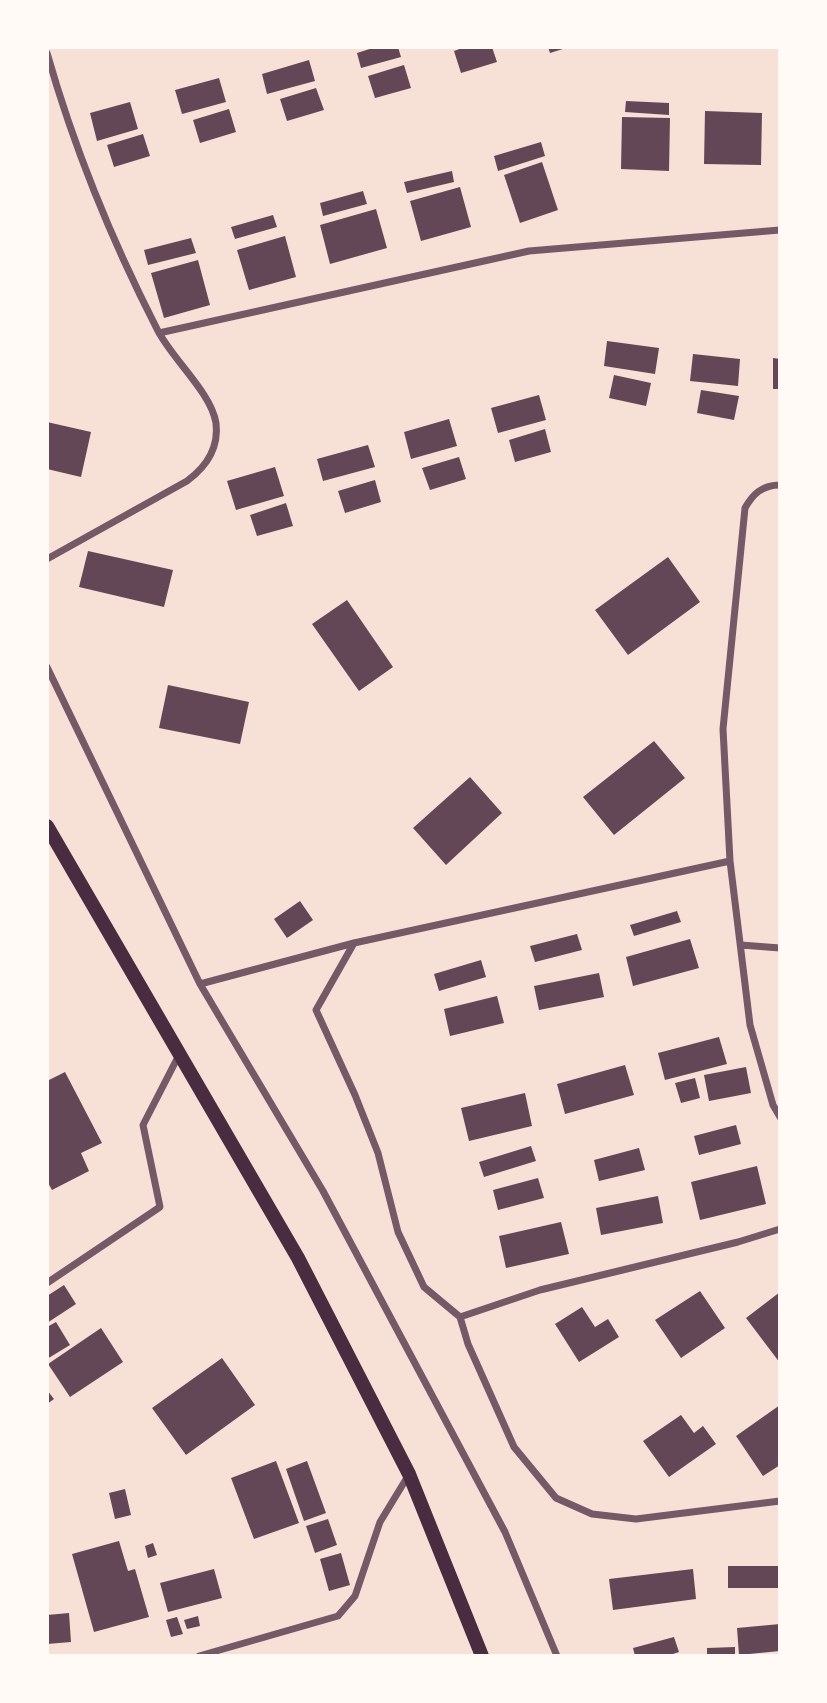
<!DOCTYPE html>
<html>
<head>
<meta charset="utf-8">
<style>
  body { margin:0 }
  #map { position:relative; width:827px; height:1703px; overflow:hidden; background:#f7e1d7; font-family:Montserrat,sans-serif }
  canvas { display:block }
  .frame { position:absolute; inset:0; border:49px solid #fffaf5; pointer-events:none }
</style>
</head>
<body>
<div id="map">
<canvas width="827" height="1703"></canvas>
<div class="frame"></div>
</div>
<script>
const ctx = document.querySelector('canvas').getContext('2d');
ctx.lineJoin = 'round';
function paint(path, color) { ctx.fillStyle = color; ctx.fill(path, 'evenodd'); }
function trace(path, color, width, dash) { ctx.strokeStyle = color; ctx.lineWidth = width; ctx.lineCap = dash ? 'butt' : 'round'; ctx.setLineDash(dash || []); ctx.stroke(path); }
paint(new Path2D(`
  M376,47H398L401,57L361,68L357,53Z
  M465,47H492L497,62L461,73L454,51Z
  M548,47H565L566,48L550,53Z
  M309,60L315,81L267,94L262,74Z
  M404,65L411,88L375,98L368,76Z
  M219,78L226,102L182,114L175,90Z
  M316,88L324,110L287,121L280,99Z
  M626,101L669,103V115L625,112Z
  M130,102L138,129L97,141L90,113Z
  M229,109L236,132L200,143L193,120Z
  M705,111L762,113L761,165L704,164Z
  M622,117L670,118L669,171L621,169Z
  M143,134L150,156L114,167L107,145Z
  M541,142L545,156L498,171L494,156Z
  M542,162L558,210L520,223L504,175Z
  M452,171L454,182L407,193L404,182Z
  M460,187L471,227L421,241L410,201Z
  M363,191L367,204L323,216L320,203Z
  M376,209L387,248L330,264L320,225Z
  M273,215L277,227L235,239L231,227Z
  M285,236L296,277L249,290L237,250Z
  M191,238L196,253L148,265L144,250Z
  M198,260L210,305L164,318L151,273Z
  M607,341L659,348L655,374L604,366Z
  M693,354L740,359L738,386L690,381Z
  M773,358L780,359V389H773Z
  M614,375L651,383L646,406L609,398Z
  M701,390L739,396L734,420L697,413Z
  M539,395L546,420L498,433L491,408Z
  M449,419L457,446L411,459L404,432Z
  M47,422L91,432L81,477L47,469Z
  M545,429L551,452L515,462L509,440Z
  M368,445L375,467L323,481L317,459Z
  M459,457L466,479L430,490L422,468Z
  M275,467L284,496L236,510L227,481Z
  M375,480L381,502L345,513L338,491Z
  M286,503L293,526L257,536L250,515Z
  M88,551L173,570L164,607L79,587Z
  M668,557L700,602L628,655L595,610Z
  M347,600L393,667L359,691L312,624Z
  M168,685L249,702L240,744L159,728Z
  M654,741L685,778L614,835L583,797Z
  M470,777L502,813L446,865L413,828Z
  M300,901L313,920L287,938L274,919Z
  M677,911L681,922L634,936L630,925Z
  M577,934L582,950L535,962L530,946Z
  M690,939L699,968L633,986L626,957Z
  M481,960L486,977L439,991L434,974Z
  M599,973L604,997L539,1010L534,986Z
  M497,996L504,1023L450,1036L444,1009Z
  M719,1037L727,1064L665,1080L658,1053Z
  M625,1065L634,1095L565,1114L557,1084Z
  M746,1067L751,1093L709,1101L704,1075Z
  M65,1072L102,1143L81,1153L89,1171L52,1190L47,1181V1081Z
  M695,1078L700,1098L681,1103L675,1083Z
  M525,1093L532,1126L469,1141L461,1108Z
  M736,1125L741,1144L699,1155L694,1136Z
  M531,1146L536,1161L484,1177L479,1162Z
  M639,1148L645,1170L599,1181L594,1160Z
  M757,1166L766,1204L700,1220L691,1182Z
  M538,1178L544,1198L498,1210L493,1190Z
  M658,1196L663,1223L601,1235L596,1208Z
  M561,1222L569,1254L506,1268L499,1236Z
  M64,1285L76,1304L47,1323V1296Z
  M700,1291L725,1328L681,1358L655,1320Z
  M780,1292V1363L746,1318Z
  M582,1307L595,1327L608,1319L619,1337L579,1362L555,1324Z
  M56,1322L70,1345L47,1359V1327Z
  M101,1328L123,1362L70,1397L48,1364Z
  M222,1358L255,1405L186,1455L152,1408Z
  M47,1390L54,1399L47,1404Z
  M780,1405V1465L763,1476L736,1436Z
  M681,1415L694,1433L703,1426L716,1444L669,1477L643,1441Z
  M276,1461L299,1523L254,1539L231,1478Z
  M307,1461L326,1513L304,1521L286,1469Z
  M125,1489L131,1515L115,1519L109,1493Z
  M328,1519L337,1545L315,1553L306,1526Z
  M119,1541L128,1571L135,1569L149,1617L94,1632L72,1554Z
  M153,1543L157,1555L148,1558L145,1546Z
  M341,1553L350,1585L329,1591L320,1559Z
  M728,1566H780V1588H728Z
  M214,1569L222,1598L168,1612L160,1583Z
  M693,1569L696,1599L613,1610L609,1579Z
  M69,1613L71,1642L47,1644V1615Z
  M198,1616L200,1626L187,1629L184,1620Z
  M177,1617L183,1634L171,1637L166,1620Z
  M780,1624V1651L739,1655L737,1628Z
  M674,1637L679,1652L667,1656H635L633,1648Z
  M735,1647V1656H707V1648Z`), '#644757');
trace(new Path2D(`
  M47,53C74,148 112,241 157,329C171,358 211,392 216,423C219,448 206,467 187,481L47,559
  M159,333L529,251L780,230
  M780,485C762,485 753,494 745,508L723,729L730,861L750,1025L773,1105L780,1117
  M47,667L200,984L323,1191L505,1532L557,1656
  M354,943L316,1010L355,1095L378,1153L398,1232L424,1287L460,1317L468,1344L514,1447L556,1498L592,1514L636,1519L780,1501
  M741,945L780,948
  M200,984L354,943L730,861
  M47,1283L160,1207L143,1125L180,1053
  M460,1317L540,1290L738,1242L780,1229
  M199,1656L338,1616L355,1596L380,1522L408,1476`), '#755966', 7);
trace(new Path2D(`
  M47,826L298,1258L409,1474L482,1656`), '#4a2c40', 14);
</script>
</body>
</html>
